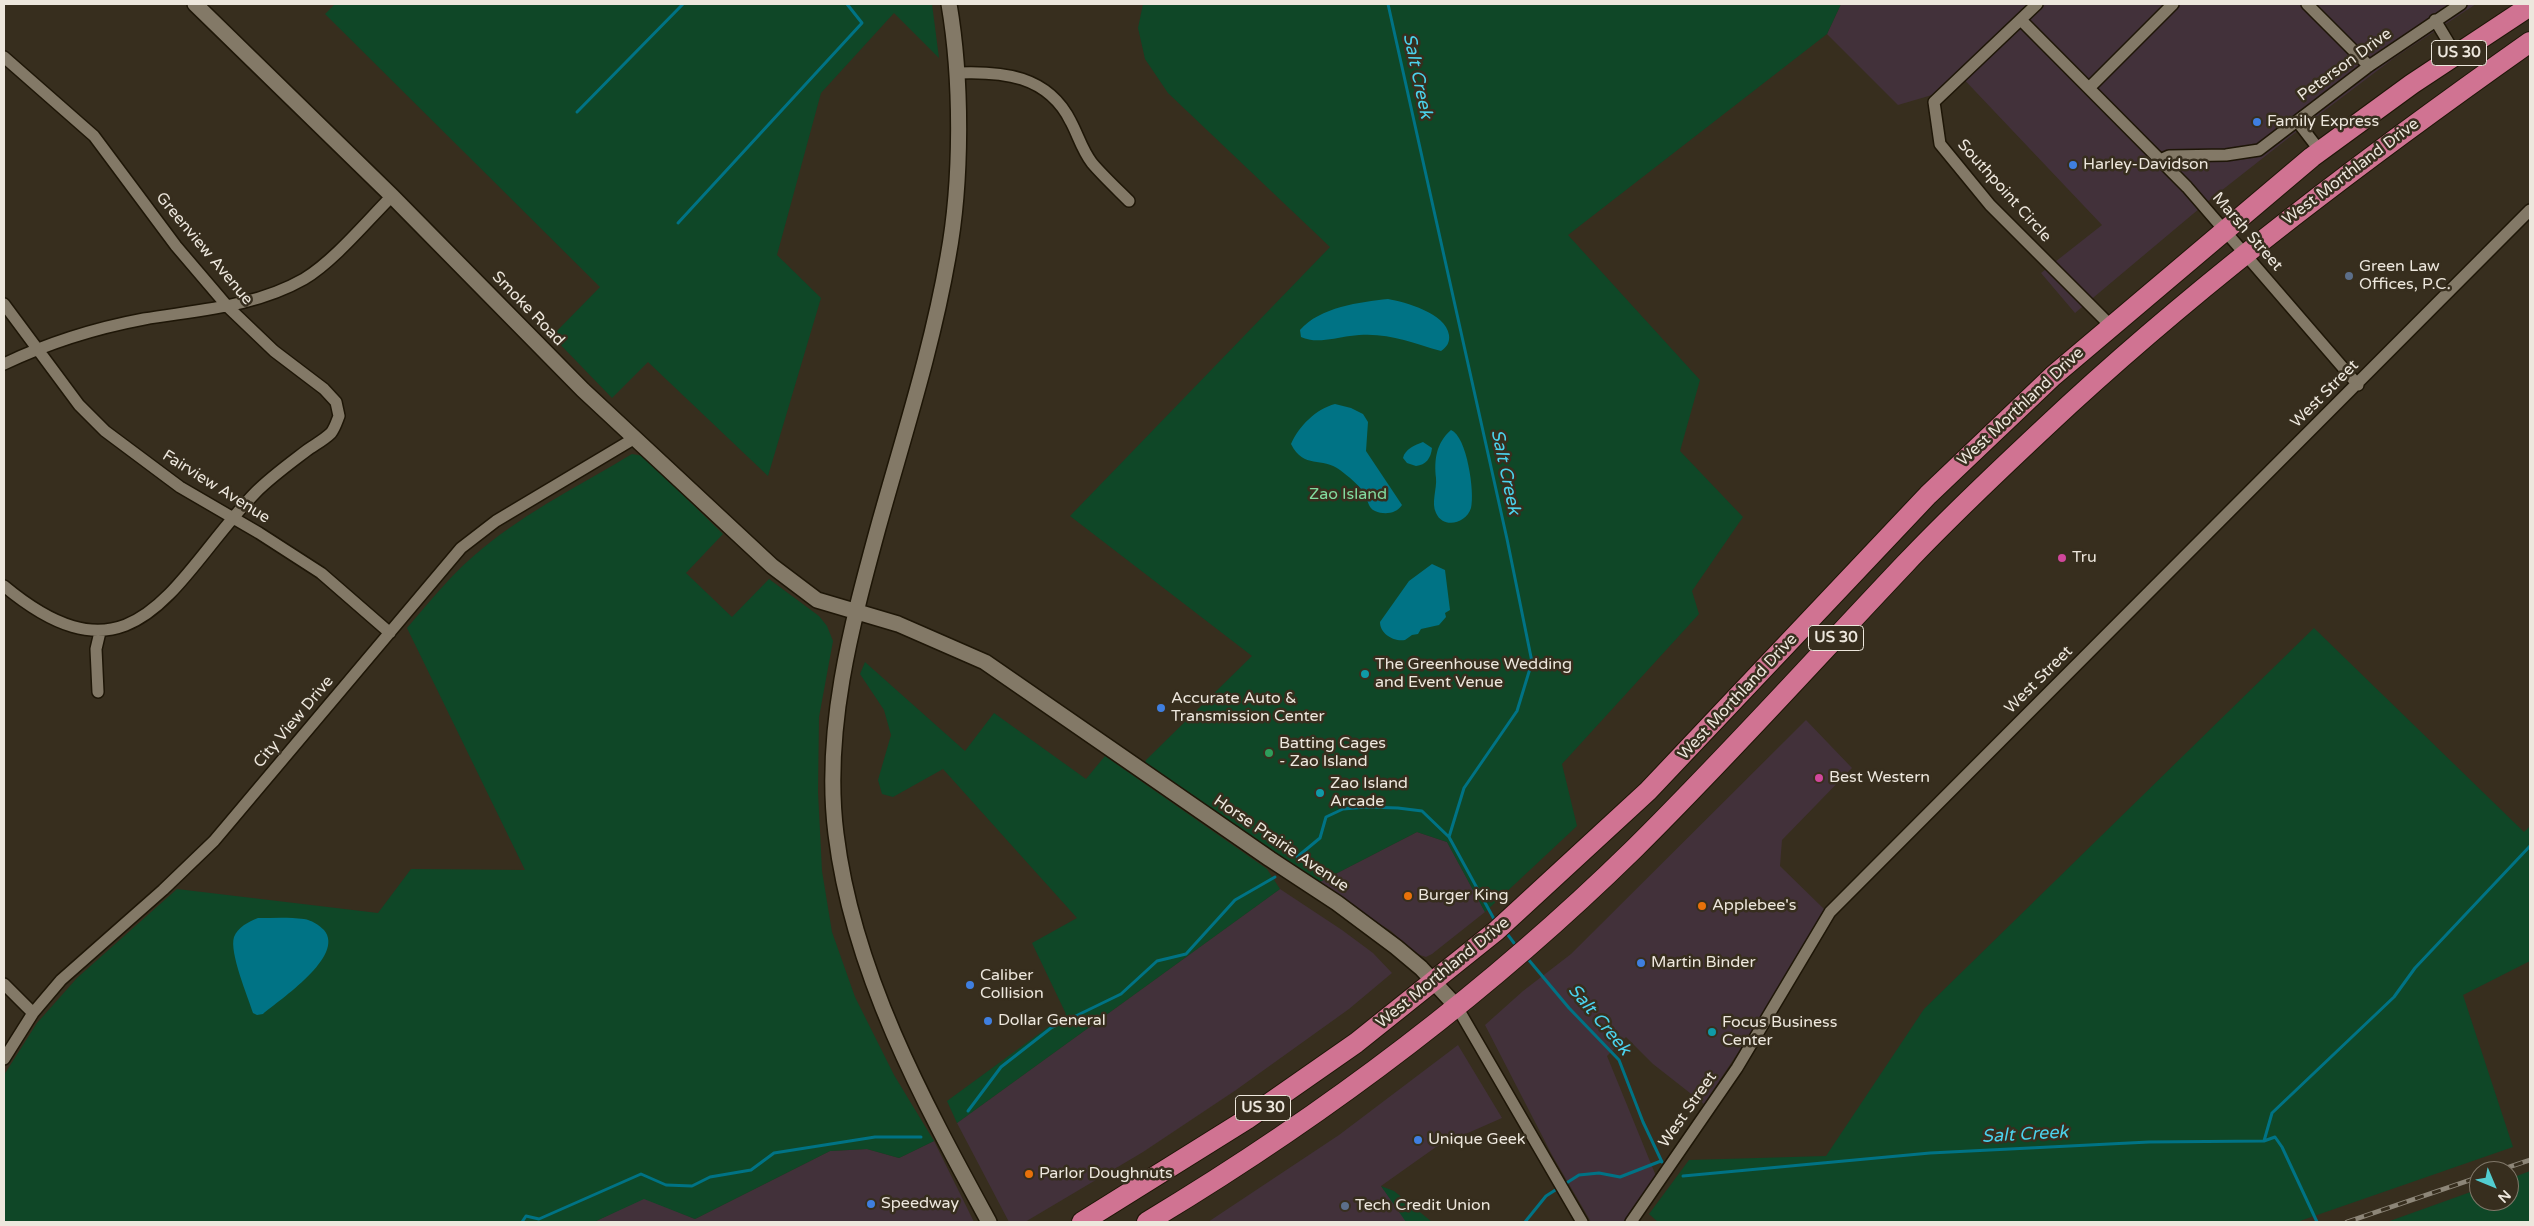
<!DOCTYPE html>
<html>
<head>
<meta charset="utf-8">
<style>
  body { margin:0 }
  #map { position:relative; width:2534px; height:1226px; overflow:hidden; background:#372e1e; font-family:"Varela Round",sans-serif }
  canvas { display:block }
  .frame { position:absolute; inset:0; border:5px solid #ede7dd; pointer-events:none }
  .north { position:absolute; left:2469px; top:1161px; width:50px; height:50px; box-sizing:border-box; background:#372e1e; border:1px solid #80786a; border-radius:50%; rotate:135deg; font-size:14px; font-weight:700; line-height:20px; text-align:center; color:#ede7dd }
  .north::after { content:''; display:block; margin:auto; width:18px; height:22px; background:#52ccd0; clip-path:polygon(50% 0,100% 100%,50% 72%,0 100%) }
</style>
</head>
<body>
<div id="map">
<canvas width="2534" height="1226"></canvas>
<div class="frame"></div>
<div class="north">N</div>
</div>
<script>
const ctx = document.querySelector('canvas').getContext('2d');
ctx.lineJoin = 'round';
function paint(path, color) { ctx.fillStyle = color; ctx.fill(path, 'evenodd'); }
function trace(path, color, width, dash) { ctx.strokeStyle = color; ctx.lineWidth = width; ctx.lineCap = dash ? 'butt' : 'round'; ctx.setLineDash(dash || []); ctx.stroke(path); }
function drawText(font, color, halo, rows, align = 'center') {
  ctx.font = font + ' "Varela Round",sans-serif'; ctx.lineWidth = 5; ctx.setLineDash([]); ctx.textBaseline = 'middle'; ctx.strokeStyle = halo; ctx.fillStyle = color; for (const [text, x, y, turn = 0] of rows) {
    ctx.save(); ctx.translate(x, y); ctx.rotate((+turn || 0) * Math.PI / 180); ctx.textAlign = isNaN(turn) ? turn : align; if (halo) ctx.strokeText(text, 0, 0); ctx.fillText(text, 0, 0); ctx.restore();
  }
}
paint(new Path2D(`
  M1841,4H2476L2394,58L2291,136L2212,198L2075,313L2041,273L2102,225L1957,72L1932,95L1898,105L1827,34Z
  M1806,720L1852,768L1782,840L1780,866L1824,909L1772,1001L1704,1104L1653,1064L1626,1037L1607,1056L1656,1176L1623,1222H1591L1552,1155L1485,1025L1523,991L1571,954Z
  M1417,832L1447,842L1485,912L1432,954L1426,957L1414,953L1391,931L1316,884Z
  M1280,889L1342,930L1373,953L1392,973L1349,1009L1236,1090L1143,1152L1025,1222H1009L957,1123Z
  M1458,1045L1502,1118L1436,1147L1381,1186L1407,1221L1208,1222L1339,1135Z
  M934,1141L974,1222H594L644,1198L695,1219L830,1151L867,1149L899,1158Z`), '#42313a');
paint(new Path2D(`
  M335,4H932L939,58L894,13L821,93L777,255L821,298L768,476L648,362L612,398L552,336L600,287L325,14Z
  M1143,4H1841L1827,34L1568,235L1700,380L1680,451L1743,517L1692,591L1699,614L1562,764L1577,826L1485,912L1447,842L1417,832L1316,884L1145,764L1146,760L1252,656L1070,516L1330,247L1168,93L1145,59L1138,28Z
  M632,454L643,456L723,534L686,573L732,617L769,579L819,616L827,626L833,641L819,717L818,792L822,871L832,932L855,997L894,1075L934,1141L899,1158L867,1149L830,1151L695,1219L644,1199L594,1222H4V1075L37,1023L77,978L177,889L378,913L411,869L525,870L407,628C431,600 454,571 483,548C528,511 582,484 632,454Z
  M2314,628L2524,832L2530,826V961L2463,995L2513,1147L2297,1222H1658L1649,1214L1689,1160L1826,1156L1924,1009Z
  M865,662L965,751L994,713L1086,779L1105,756L1267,869L1280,889L957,1123L947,1101L1066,1014L1032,943L1077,918L943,769L893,797L882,794L878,780L891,735L884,710L860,674Z
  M2530,1171V1222H2387L2479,1189V1201H2509V1179Z
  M1381,1186L1394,1191L1432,1222H1406Z`), '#0f4727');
paint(new Path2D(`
  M1388,299C1405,302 1446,313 1449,335C1450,342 1447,347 1441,351C1408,342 1386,331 1350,336C1334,338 1316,344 1301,337L1300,330C1320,307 1360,302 1388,299Z
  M1335,404L1351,408L1363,414L1368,422L1366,451L1402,505C1396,514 1384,515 1375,511C1368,508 1368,500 1365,494C1360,486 1348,476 1340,470C1322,456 1304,470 1291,444C1299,426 1316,409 1335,404Z
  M1451,430C1467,436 1475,493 1471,508C1466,524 1443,529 1436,513C1431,503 1437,489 1436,478C1434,460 1436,443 1451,430Z
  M1423,442L1432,448C1431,458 1426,465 1416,466L1407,463L1403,458C1405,449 1415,445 1423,442Z
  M1432,564L1445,570L1450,610L1445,613L1446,617L1439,625L1421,629L1418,634L1412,635L1405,640C1394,642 1380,634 1380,622L1409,581Z
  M258,918C273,918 289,917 304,919C311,920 319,925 324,930C346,956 279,1000 263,1014L257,1015L253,1013C248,997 229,952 234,937C238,927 248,922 258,918Z`), '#007385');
trace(new Path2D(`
  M1388,4L1507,539L1532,662L1517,711L1464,788L1449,837L1494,919
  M577,112L683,4
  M678,223L862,23L847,4
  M1297,857L1320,838L1326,817L1343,809L1367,807L1398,808L1422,811L1449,837
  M1508,935L1514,943
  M1528,959L1569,1008L1619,1060L1643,1122L1662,1162
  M968,1111L1001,1067L1051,1028L1121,994L1157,961L1186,954L1235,900L1275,877
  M2264,1141L2272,1113L2394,997L2415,968L2530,846
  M1683,1176L1930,1153L2149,1142L2264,1141L2275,1137L2282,1147L2317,1222
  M522,1222L526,1216L539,1219L641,1174L666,1185L692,1186L710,1177L751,1170L774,1153L875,1137H921
  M1525,1222L1546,1196L1579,1175L1599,1173L1620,1177L1661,1161`), '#007385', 3);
const street = new Path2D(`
  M2037,4L1934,102L1940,144L1990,205L2111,326
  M2307,4L2369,66
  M2021,20L2187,187L2358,385
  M2435,20L2456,55
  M4,57L94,136L176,246L228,307L274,351L324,389L336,402L339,416C337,421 335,428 331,433C324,440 314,445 306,451C289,464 271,477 256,492C174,577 136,696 4,586
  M956,73C1002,71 1048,75 1071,122C1078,135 1082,150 1092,163C1103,176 1117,189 1129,201
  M2089,88L2173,4
  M2297,121L2320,151
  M2160,160L2169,156L2226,155L2259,150L2369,66L2461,4
  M4,304L79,405L105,431L180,487L259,533L321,573L390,633
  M4,364C48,343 96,328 144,319C198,310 255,307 304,279C334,261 367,221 392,196
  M98,692L96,649L100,632
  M4,984L33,1013
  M1457,1007L1582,1222
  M4,1059L33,1013L61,980L163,890L214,841L461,548L496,521L635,438
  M1631,1222L1737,1068L1830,912L2530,210`);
const secondary = new Path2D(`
  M195,4L392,196L583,390L772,566L817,600L898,624L985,662L1270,859L1337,903L1396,947L1421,968L1457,1007
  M949,4C962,80 962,181 948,257C932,349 903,438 878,528C851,627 823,731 836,834C853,973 923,1101 989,1222`);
const highway = new Path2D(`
  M1082,1222L1247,1119L1356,1043L1496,931L1648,791L1928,495L2053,376L2312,157L2412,84L2530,6
  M1147,1222C1322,1117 1487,993 1634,849C1727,757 1815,659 1905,564C1956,510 2015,455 2070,404C2214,272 2370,155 2530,42`);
trace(street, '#1e1607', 14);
trace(secondary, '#1e1607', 18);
trace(highway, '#1e1607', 22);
trace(street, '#837967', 11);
trace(secondary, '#837967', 15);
trace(highway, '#d07392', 20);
const rail = new Path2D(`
  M2497,1171L2530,1160
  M2347,1222L2479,1177`);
trace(rail, '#8d8678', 5);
trace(rail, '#372e1e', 3, [9]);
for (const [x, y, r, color] of [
  [2257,122,5,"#3f7fe0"],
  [2073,165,5,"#3f7fe0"],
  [2349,276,5,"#5c6f8a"],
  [2062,558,5,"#d1479c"],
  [1365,674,5,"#0f9aa8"],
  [1161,708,5,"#3f7fe0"],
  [1269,753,5,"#2e9e5b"],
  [1819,778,5,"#d1479c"],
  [1320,793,5,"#0f9aa8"],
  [1408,896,5,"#e8710a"],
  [1702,906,5,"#e8710a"],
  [1641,963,5,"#3f7fe0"],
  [970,985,5,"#3f7fe0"],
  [988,1021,5,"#3f7fe0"],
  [1712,1032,5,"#0f9aa8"],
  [1418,1140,5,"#3f7fe0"],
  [1029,1174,5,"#e8710a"],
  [871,1204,5,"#3f7fe0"],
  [1345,1206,5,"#5c6f8a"]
]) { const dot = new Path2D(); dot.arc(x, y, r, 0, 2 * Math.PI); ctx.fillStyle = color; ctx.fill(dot); trace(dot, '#372e1e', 2); }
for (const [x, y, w] of [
  [2459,53,55],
  [1836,638,55],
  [1263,1108,55]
]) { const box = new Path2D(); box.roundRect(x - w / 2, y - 12.5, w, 25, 4); ctx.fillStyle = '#372e1e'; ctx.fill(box); trace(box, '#ede7dd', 1); }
drawText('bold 15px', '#ede7dd', null, [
  ["US 30",2459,53],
  ["US 30",1836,638],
  ["US 30",1263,1108]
]);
drawText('16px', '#ede7dd', '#372e1e', [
  ["Peterson Drive",2345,65,-36],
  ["West Morthland Drive",2351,172,-37],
  ["Southpoint Circle",2004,191,48],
  ["Marsh Street",2247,232,49],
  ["Greenview Avenue",204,249,50],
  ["Smoke Road",528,309,46],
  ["West Street",2325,394,-45],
  ["West Morthland Drive",2021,407,-43],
  ["Fairview Avenue",216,487,32],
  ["West Street",2039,680,-45],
  ["West Morthland Drive",1738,697,-47],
  ["City View Drive",294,722,-50],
  ["Horse Prairie Avenue",1281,844,34],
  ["West Morthland Drive",1443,973,-39],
  ["West Street",1688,1110,-55]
]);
drawText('16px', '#ede7dd', '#372e1e', [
  ["Family Express",2267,122],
  ["Harley-Davidson",2083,165],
  ["Green Law",2359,267],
  ["Offices, P.C.",2359,285],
  ["Tru",2072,558],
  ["The Greenhouse Wedding",1375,665],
  ["and Event Venue",1375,683],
  ["Accurate Auto &",1171,699],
  ["Transmission Center",1171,717],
  ["Batting Cages",1279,744],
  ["- Zao Island",1279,762],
  ["Best Western",1829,778],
  ["Zao Island",1330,784],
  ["Arcade",1330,802],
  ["Burger King",1418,896],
  ["Applebee's",1712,906],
  ["Martin Binder",1651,963],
  ["Caliber",980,976],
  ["Collision",980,994],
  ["Dollar General",998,1021],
  ["Focus Business",1722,1023],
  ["Center",1722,1041],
  ["Unique Geek",1428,1140],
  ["Parlor Doughnuts",1039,1174],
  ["Speedway",881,1204],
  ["Tech Credit Union",1355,1206]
], 'left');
drawText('16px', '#83db9f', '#372e1e', [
  ["Zao Island",1348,495]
]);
drawText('italic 18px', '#4bd2ec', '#372e1e', [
  ["Salt Creek",1417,76,78],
  ["Salt Creek",1505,472,78],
  ["Salt Creek",1599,1020,50],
  ["Salt Creek",2025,1135,-3]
]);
</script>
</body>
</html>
